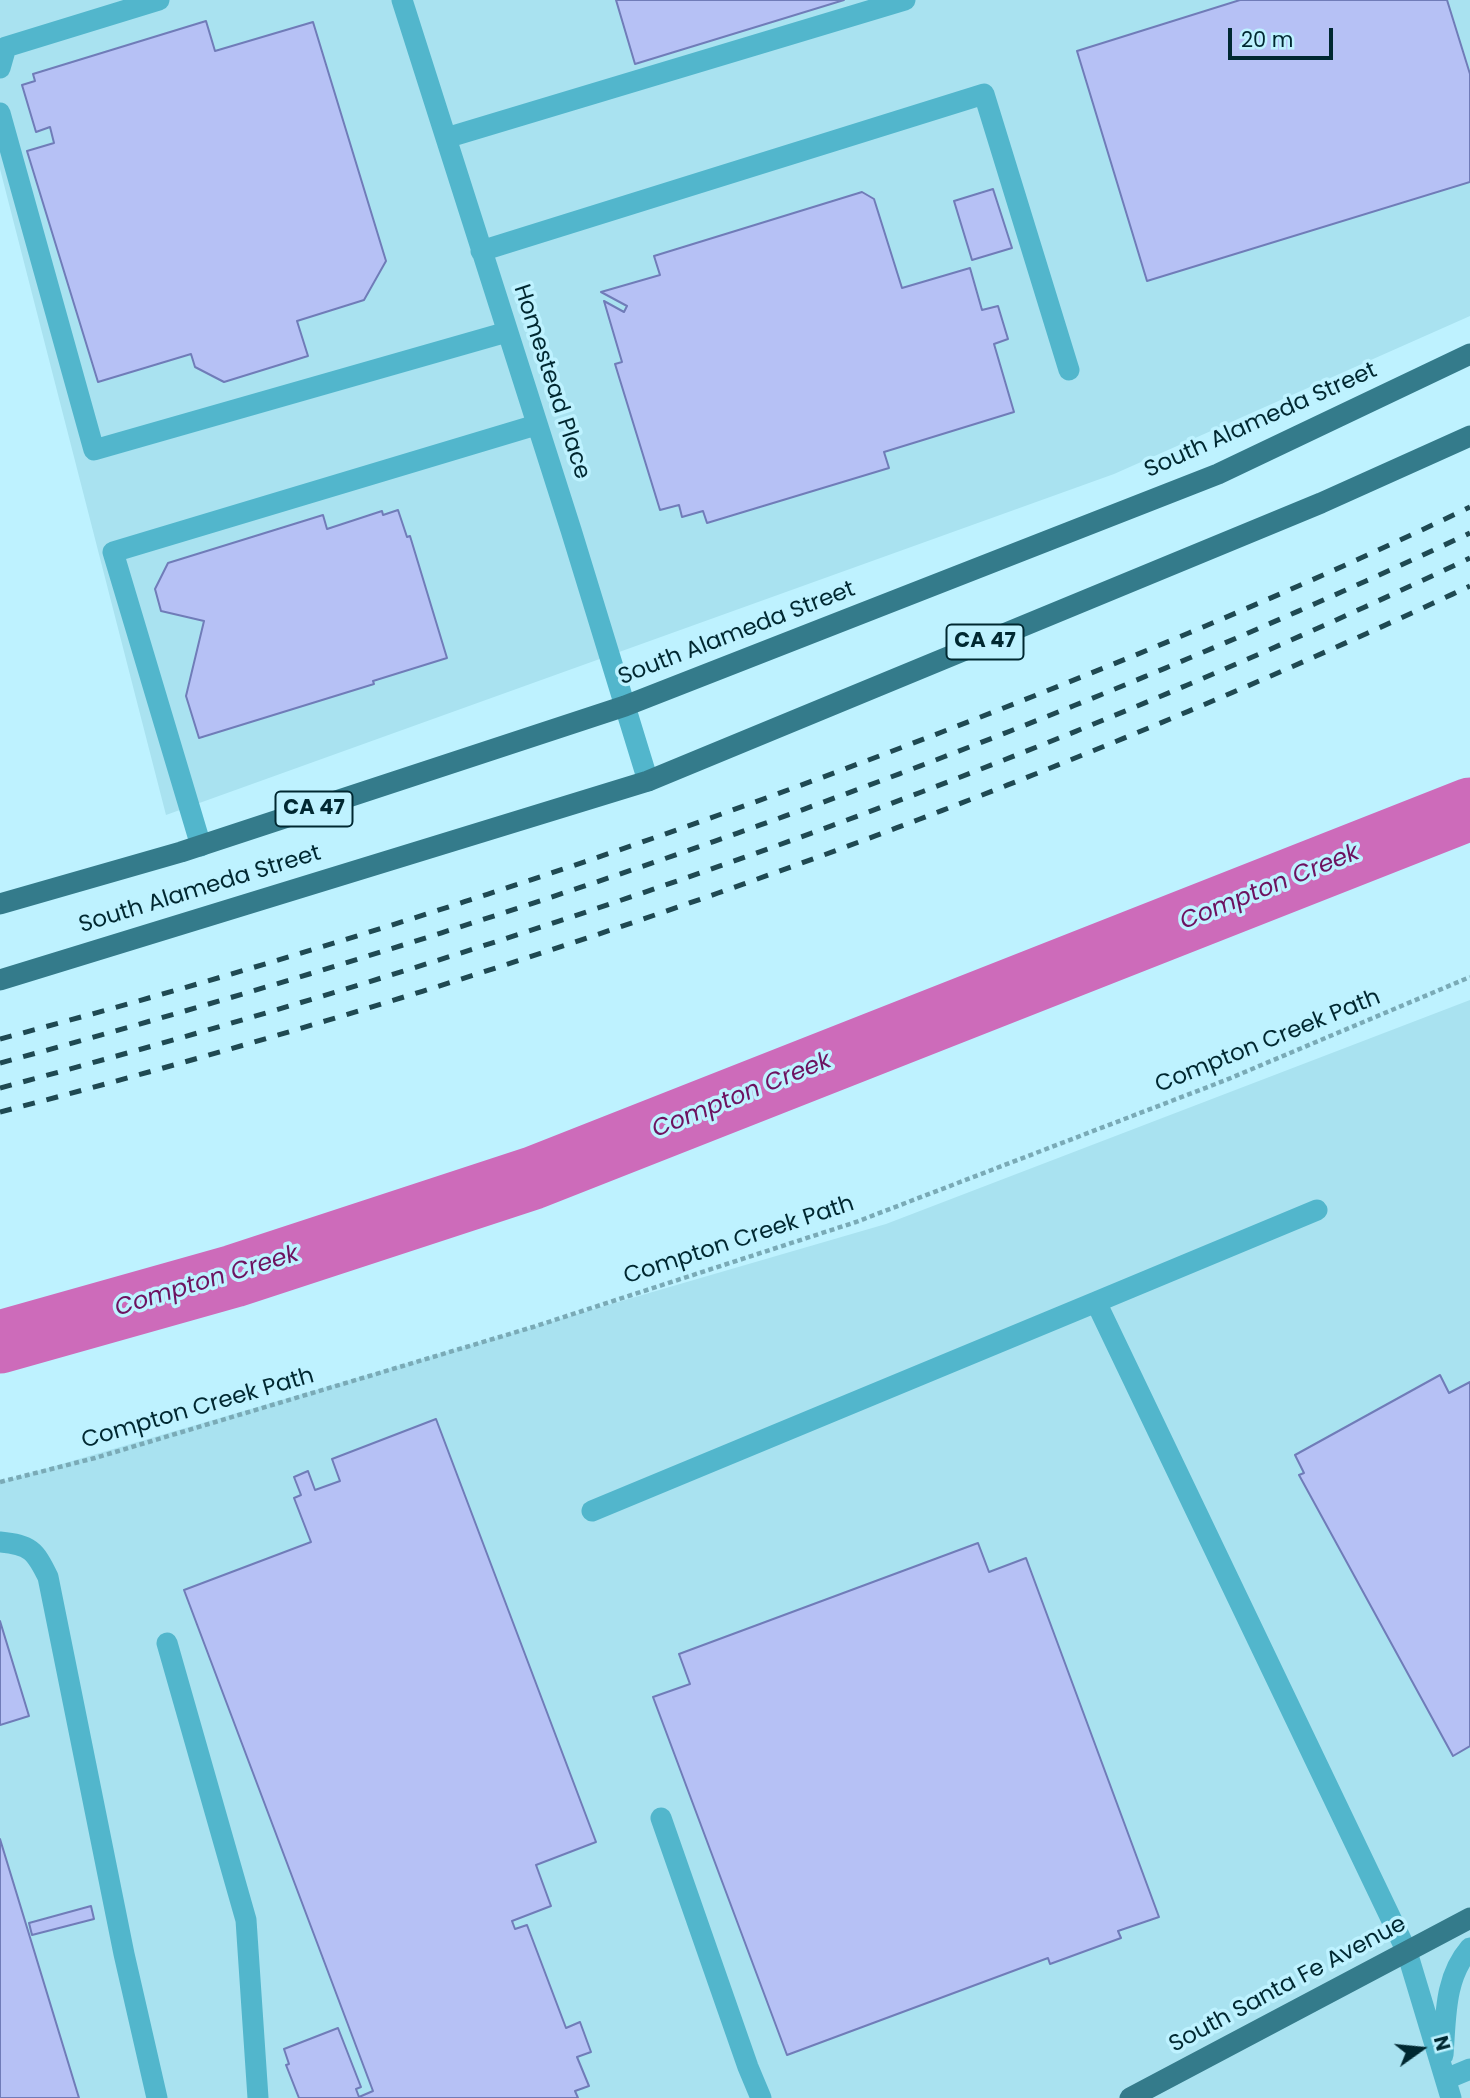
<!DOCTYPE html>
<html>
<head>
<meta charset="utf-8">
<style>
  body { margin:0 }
  #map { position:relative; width:1470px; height:2098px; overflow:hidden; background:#bef2ff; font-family:Poppins,sans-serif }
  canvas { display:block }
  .north { position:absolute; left:1386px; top:2014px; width:70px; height:70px; -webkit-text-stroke:5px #bef2ff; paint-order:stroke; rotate:75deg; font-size:19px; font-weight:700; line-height:28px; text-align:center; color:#002831 }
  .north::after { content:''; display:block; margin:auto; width:24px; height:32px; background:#002831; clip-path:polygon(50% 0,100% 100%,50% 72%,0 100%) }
  .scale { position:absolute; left:1228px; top:28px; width:105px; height:32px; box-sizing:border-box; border:4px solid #002831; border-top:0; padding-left:9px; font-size:21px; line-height:24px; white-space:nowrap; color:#002831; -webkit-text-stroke:5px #bef2ff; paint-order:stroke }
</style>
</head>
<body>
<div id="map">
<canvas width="1470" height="2098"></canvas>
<div class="north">N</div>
<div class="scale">20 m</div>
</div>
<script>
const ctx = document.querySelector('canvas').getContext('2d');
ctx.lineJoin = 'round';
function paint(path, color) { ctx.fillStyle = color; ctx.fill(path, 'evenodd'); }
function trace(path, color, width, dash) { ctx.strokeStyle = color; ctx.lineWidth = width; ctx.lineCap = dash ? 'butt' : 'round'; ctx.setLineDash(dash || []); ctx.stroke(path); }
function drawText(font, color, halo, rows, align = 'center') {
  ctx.font = font + ' Poppins,sans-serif'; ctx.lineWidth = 7; ctx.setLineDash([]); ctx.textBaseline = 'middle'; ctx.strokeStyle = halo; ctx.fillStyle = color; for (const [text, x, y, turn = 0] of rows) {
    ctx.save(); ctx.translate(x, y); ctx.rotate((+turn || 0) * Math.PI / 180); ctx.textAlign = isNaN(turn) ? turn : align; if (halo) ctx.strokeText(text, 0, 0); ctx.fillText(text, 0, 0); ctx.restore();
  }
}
paint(new Path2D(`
  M0,0H1470V316L1114,474L166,815L0,169Z
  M1470,1000V2098H0V1482L886,1224Z`), '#a9e2f0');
trace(new Path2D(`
  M0,1342L234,1276L533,1178L1470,809`), '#cd6bba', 63);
const building = new Path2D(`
  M616,0H844L635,64Z
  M1240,0H1447L1470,74V182L1147,281L1077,51Z
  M206,21L215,51L313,22L386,261L364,300L297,321L308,356L224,382L195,367L191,354L98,382L27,151L54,143L50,127L36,132L22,85L35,81L33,74Z
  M993,189L1012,248L972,260L954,201Z
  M862,192L874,199L902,288L970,268L982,310L998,306L1008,339L994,344L1014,412L884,452L889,468L707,523L703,511L682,517L679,505L660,510L615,364L622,362L604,301L624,312L627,306L601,292L660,275L654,256Z
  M398,510L407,537L410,536L447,658L373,681L374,684L199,738L186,696L204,621L161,611L155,589L168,563L323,515L327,529L382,511L383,515Z
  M1440,1375L1449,1393L1470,1382V1746L1453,1756L1299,1475L1304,1473L1295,1455Z
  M436,1419L596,1842L536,1865L551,1906L512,1921L515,1929L527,1925L566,2028L580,2022L591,2052L577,2057L589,2086L575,2091L578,2098H299L286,2065L289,2064L284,2049L338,2028L361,2087L356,2089L359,2097L373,2091L184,1590L311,1542L294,1498L301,1495L294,1477L308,1471L315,1490L340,1481L332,1459Z
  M978,1543L989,1572L1026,1558L1159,1917L1118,1931L1121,1938L1050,1964L1048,1958L787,2055L653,1697L690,1684L679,1654Z
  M0,1621L29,1716L0,1725Z
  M0,1839L79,2098H0Z
  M91,1906L94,1919L32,1935L29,1923Z`);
paint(building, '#b6c1f5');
trace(building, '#707cb8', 2);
trace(new Path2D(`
  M0,1482L95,1458L533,1327L856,1222L1226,1080L1470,977`), '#7aaab6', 4.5, [5, 3.5]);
trace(new Path2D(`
  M402,0L571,530L648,781
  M0,68L6,47L159,0
  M0,113L94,450L507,332
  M446,138L905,0
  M481,251L984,94L1069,370
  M201,846L113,552L536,425
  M1096,1302L1317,1210
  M592,1511L1096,1302L1407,1952L1451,2098
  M0,1542C30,1545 35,1550 48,1577L124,1954L157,2098
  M167,1643L246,1920L258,2098
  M661,1818L748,2067L761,2098
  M1443,2055C1446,2017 1444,1978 1470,1948
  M1446,2079L1470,2069`), '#52b6cc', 21);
trace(new Path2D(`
  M0,904L181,852L625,706L1218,474L1470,354
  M0,980L648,781L1321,503L1470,436
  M1130,2098L1470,1918`), '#347b8b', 21);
trace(new Path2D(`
  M0,1039C319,954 634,851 942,732C1120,663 1298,590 1470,507
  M0,1063C503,926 998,755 1470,533
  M0,1088C503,953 999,782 1470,558
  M0,1112C504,981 998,807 1470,586`), '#1f4952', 5, [12, 12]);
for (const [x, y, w] of [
  [985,642,77],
  [314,809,77]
]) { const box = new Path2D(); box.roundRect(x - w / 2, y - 17.5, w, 35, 5); ctx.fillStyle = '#bef2ff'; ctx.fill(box); trace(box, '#002831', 2); }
drawText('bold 21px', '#002831', null, [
  ["CA 47",985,642],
  ["CA 47",314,809]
]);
drawText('23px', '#002831', '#bef2ff', [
  ["Homestead Place",551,382,72],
  ["South Alameda Street",1261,421,-24],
  ["South Alameda Street",737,634,-21],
  ["South Alameda Street",200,890,-17],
  ["Compton Creek Path",1268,1042,-22],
  ["Compton Creek Path",739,1241,-18],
  ["Compton Creek Path",198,1409,-16],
  ["South Santa Fe Avenue",1288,1985,-28]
]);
drawText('italic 24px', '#6d1260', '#bef2ff', [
  ["Compton Creek",1270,888,-22],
  ["Compton Creek",742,1096,-22],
  ["Compton Creek",207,1282,-17]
]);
</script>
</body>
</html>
